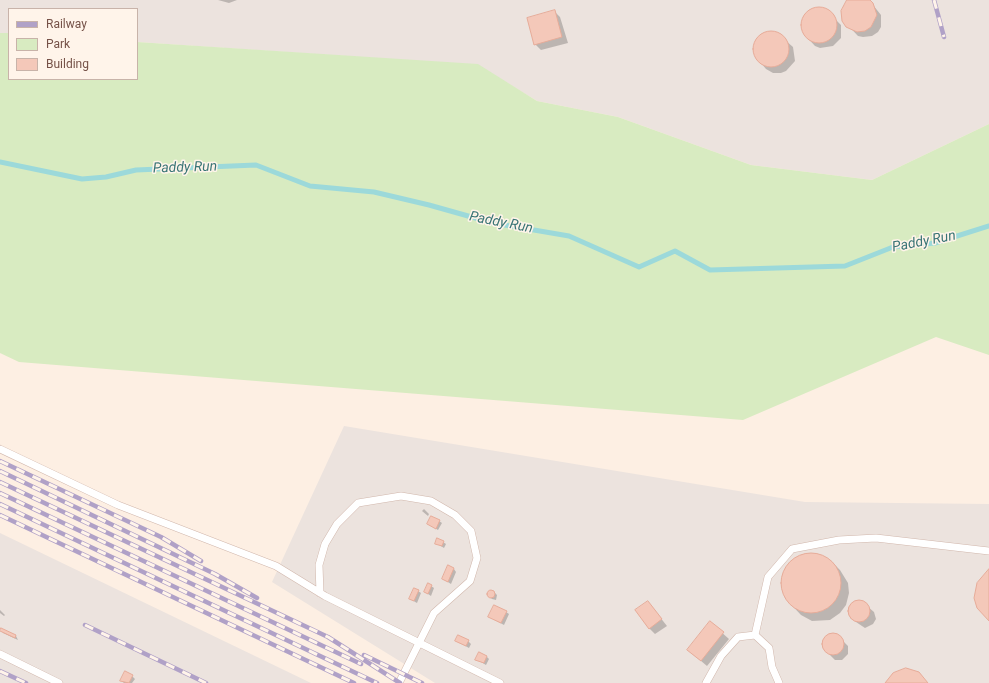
<!DOCTYPE html>
<html>
<head>
<meta charset="utf-8">
<style>
  body { margin:0 }
  #map { position:relative; width:989px; height:683px; overflow:hidden; background:#fdefe3; font-family:Roboto,sans-serif }
  canvas { display:block }
  .legend { position:absolute; left:8px; top:8px; width:130px; height:72px; box-sizing:border-box; background:#fff4ea; border:1px solid #c8b3a9; margin:0; padding:5px 7px; list-style:none; font-size:12px; color:#765248 }
  .legend li { display:flex; align-items:center; gap:8px; height:20px }
  .legend b { width:20px; border:1px solid #c8b3a9 }
</style>
</head>
<body>
<div id="map">
<canvas width="989" height="683"></canvas>
<ul class="legend">
<li><b style="height:5px;background:#b0a1c7"></b>Railway</li>
<li><b style="height:11px;background:#d8ebc1"></b>Park</li>
<li><b style="height:11px;background:#f4c8b9"></b>Building</li>
</ul>
</div>
<script>
const ctx = document.querySelector('canvas').getContext('2d');
ctx.lineJoin = 'round';
function paint(path, color) { ctx.fillStyle = color; ctx.fill(path, 'evenodd'); }
function trace(path, color, width, dash) { ctx.strokeStyle = color; ctx.lineWidth = width; ctx.lineCap = dash ? 'butt' : 'round'; ctx.setLineDash(dash || []); ctx.stroke(path); }
function drawText(font, color, halo, rows, align = 'center') {
  ctx.font = font + ' Roboto,sans-serif'; ctx.lineWidth = 3; ctx.setLineDash([]); ctx.textBaseline = 'middle'; ctx.strokeStyle = halo; ctx.fillStyle = color; for (const [text, x, y, turn = 0] of rows) {
    ctx.save(); ctx.translate(x, y); ctx.rotate((+turn || 0) * Math.PI / 180); ctx.textAlign = isNaN(turn) ? turn : align; if (halo) ctx.strokeText(text, 0, 0); ctx.fillText(text, 0, 0); ctx.restore();
  }
}
paint(new Path2D(`
  M0,0H989V124L872,180L751,165L618,117L537,101L478,65L137,42V9H9V33H0Z
  M344,426L805,502L989,504V683H435L272,582Z
  M0,533L311,683H0Z`), '#ece3de');
paint(new Path2D(`
  M0,33H9V79H137V42L478,64L537,101L618,117L751,165L872,180L989,124V355L936,337L743,420L19,362L0,353Z`), '#d8ebc1');
paint(new Path2D(`
  M218,0H237L229,3Z
  M850,0H868L873,5L881,15V27L878,32L872,36L863,37L858,36L843,20V7Z
  M821,8L826,10L841,25V38L833,46L820,48L815,46L803,33L802,20L811,10Z
  M555,12L560,17L568,43L541,50L535,44Z
  M769,32L777,33L793,47L795,61L786,71L781,73H773L766,69L756,57L755,44L758,39Z
  M424,509L429,514L428,516L422,511Z
  M439,521L442,523L438,530L428,524Z
  M443,542L446,544L444,548L436,543Z
  M810,553L819,555L831,561L840,570L848,583L849,593L846,605L840,613L830,620L812,621L801,615L785,598L781,586L783,573L788,565L798,557Z
  M454,569L456,572L451,584L443,579Z
  M428,584L434,588L431,596L425,592Z
  M418,591L421,593L417,603L410,599Z
  M490,592H494L497,595L496,600L492,599L490,597Z
  M855,601H861L874,612L876,619L873,624L865,628L850,618L849,609Z
  M648,602L667,626L655,634L649,628Z
  M0,610L5,615L4,616L0,613Z
  M506,612L509,614L504,625L489,617Z
  M710,622L729,639L707,666L688,650Z
  M1,630L16,636L18,640L3,633Z
  M836,634L848,646V654L842,660H835L824,649L823,640L829,635Z
  M456,641H468L471,644L469,648Z
  M487,657L489,659L486,665L476,659Z
  M132,676L135,679L132,683H124L121,680Z`), '#0003');
trace(new Path2D(`
  M0,162L82,179L106,177L136,170L256,165L310,186L374,192L429,205L493,223L569,236L639,267L675,251L710,270L845,266L893,247L935,243L989,226`), '#9cd9da', 5);
const building = new Path2D(`
  M847,0H870L873,3L877,15L871,27L865,31L857,32L846,27L842,21L841,11Z
  M801 25a18 18 0 1 1 36 0a18 18 0 1 1-36 0Z
  M555,10L562,37L534,45L527,18Z
  M753 49a18 18 0 1 1 36 0a18 18 0 1 1-36 0Z
  M431,516L440,520L436,529L427,524Z
  M437,538L444,541L442,546L435,544Z
  M781 583a30 30 0 1 1 60 0a30 30 0 1 1-60 0Z
  M448,565L454,568L448,582L442,579Z
  M989,569V621L977,608L974,598L977,583Z
  M428,583L432,585L428,594L424,592Z
  M414,588L419,590L414,601L409,599Z
  M487 594a4 4 0 1 1 8 0a4 4 0 1 1-8 0Z
  M848 611a11 11 0 1 1 22 0a11 11 0 1 1-22 0Z
  M648,601L662,619L649,629L635,610Z
  M494,605L507,611L501,623L488,617Z
  M710,621L724,632L701,661L687,650Z
  M1,628L16,635L15,638L0,631Z
  M822 644a11 11 0 1 1 22 0a11 11 0 1 1-22 0Z
  M458,635L469,640L466,646L455,641Z
  M479,652L487,656L484,663L475,660Z
  M906,668L919,672L928,683H885L893,673Z
  M125,671L133,675L129,683L120,681Z`);
paint(building, '#f4c8b9');
trace(building, '#e7ac99', 1);
const service = new Path2D(`
  M0,449L118,505L276,566L325,596L500,683
  M320,593L319,565L325,544L337,524L358,503L401,496L431,501L455,515L471,531L477,558L470,581L434,613L399,683
  M755,635L768,577L792,549L839,540L876,538L989,551
  M0,654L59,683
  M706,683L721,656L738,637L755,635L769,648L772,667L779,683`);
trace(service, '#d1b7ac', 8);
trace(service, '#fff', 7);
const rail = new Path2D(`
  M934,0L944,37
  M0,461L161,537L201,561
  M0,471L215,574L257,598
  M0,482L328,637L400,683
  M0,493L361,664
  M0,504L377,683
  M0,515L354,683
  M85,625L206,683
  M364,655L422,683
  M0,671L26,683`);
trace(rail, '#b0a1c7', 4.5);
trace(rail, '#fff4ea', 3, [9]);
drawText('italic 14px', '#387475', '#fff4ea', [
  ["Paddy Run",185,168,-2],
  ["Paddy Run",501,223,11],
  ["Paddy Run",924,242,-11]
]);
</script>
</body>
</html>
